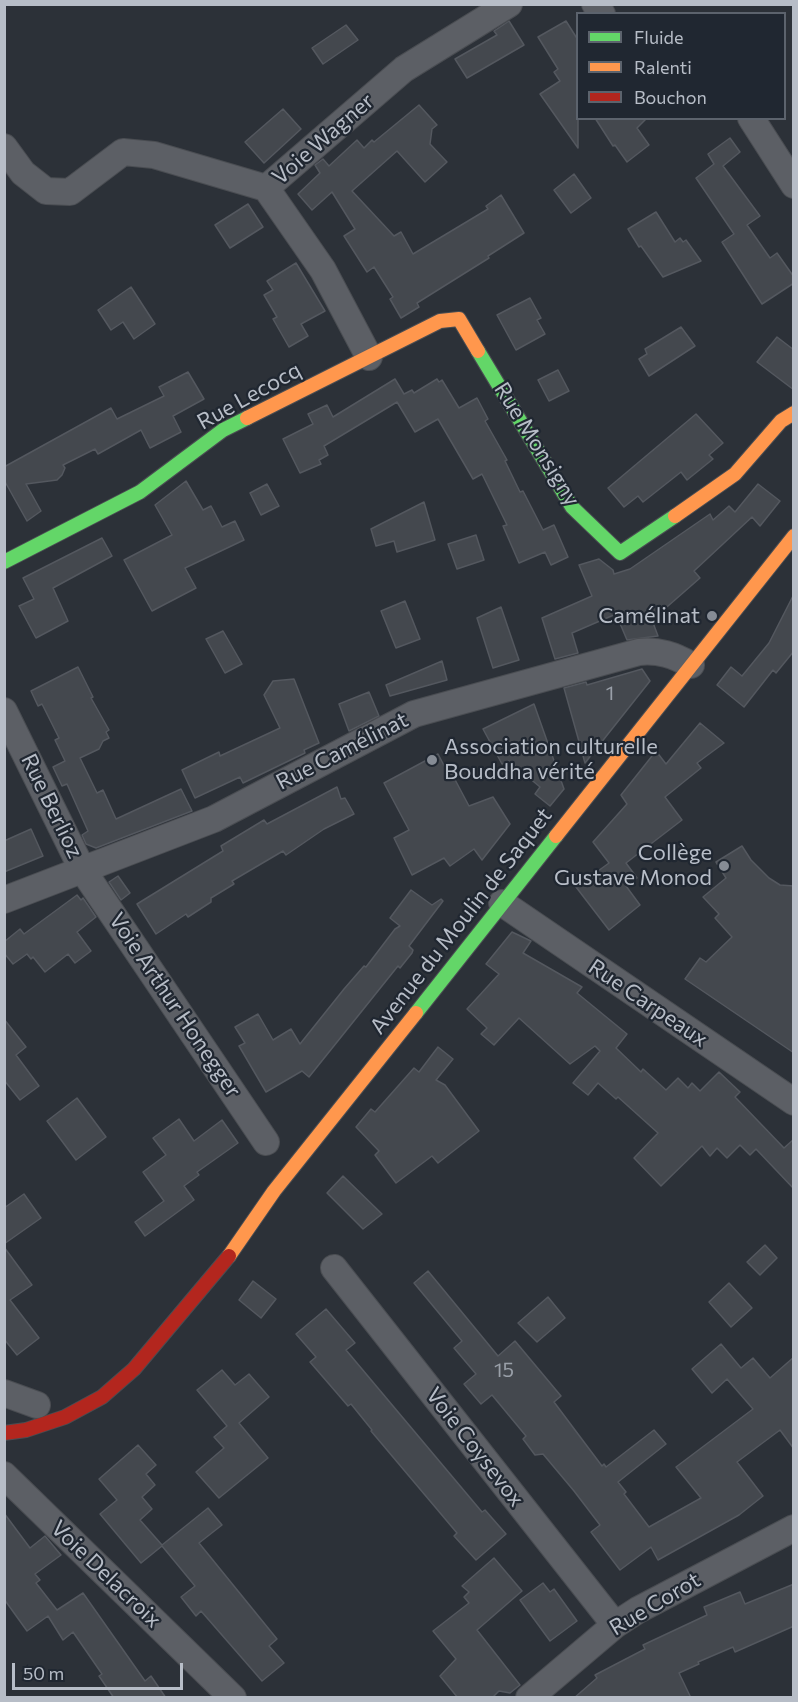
<!DOCTYPE html>
<html>
<head>
<meta charset="utf-8">
<style>
  body { margin:0 }
  #map { position:relative; width:798px; height:1702px; overflow:hidden; background:#2c3138; font-family:Commissioner,sans-serif }
  canvas { display:block }
  .frame { position:absolute; inset:0; border:6px solid #b7bdc7; pointer-events:none }
  .legend { position:absolute; left:576px; top:12px; width:210px; height:108px; box-sizing:border-box; background:#202731; border:2px solid #5c636d; margin:0; padding:8px 10px; list-style:none; font-size:18px; color:#b7bdc7 }
  .legend li { display:flex; align-items:center; gap:12px; height:30px }
  .legend b { width:30px; border:2px solid #5c636d }
  .scale { position:absolute; left:12px; top:1663px; width:171px; height:27px; box-sizing:border-box; border:3px solid #b7bdc7; border-top:0; padding-left:8px; font-size:18px; line-height:21px; white-space:nowrap; color:#b7bdc7; -webkit-text-stroke:4px #202731; paint-order:stroke }
</style>
</head>
<body>
<div id="map">
<canvas width="798" height="1702"></canvas>
<div class="frame"></div>
<ul class="legend">
<li><b style="height:8px;background:#63d668"></b>Fluide</li>
<li><b style="height:8px;background:#ff974d"></b>Ralenti</li>
<li><b style="height:8px;background:#b3261e"></b>Bouchon</li>
</ul>
<div class="scale">50 m</div>
</div>
<script>
const ctx = document.querySelector('canvas').getContext('2d');
ctx.lineJoin = 'round';
function paint(path, color) { ctx.fillStyle = color; ctx.fill(path, 'evenodd'); }
function trace(path, color, width, dash) { ctx.strokeStyle = color; ctx.lineWidth = width; ctx.lineCap = dash ? 'butt' : 'round'; ctx.setLineDash(dash || []); ctx.stroke(path); }
function drawText(font, color, halo, rows, align = 'center') {
  ctx.font = font + ' Commissioner,sans-serif'; ctx.lineWidth = 4.5; ctx.setLineDash([]); ctx.textBaseline = 'middle'; ctx.strokeStyle = halo; ctx.fillStyle = color; for (const [text, x, y, turn = 0] of rows) {
    ctx.save(); ctx.translate(x, y); ctx.rotate((+turn || 0) * Math.PI / 180); ctx.textAlign = isNaN(turn) ? turn : align; if (halo) ctx.strokeText(text, 0, 0); ctx.fillText(text, 0, 0); ctx.restore();
  }
}
const building = new Path2D(`
  M509,21L524,45L467,78L455,59L497,35L494,31Z
  M566,21L578,40V148L540,94L560,81L554,72L558,69L538,37Z
  M346,25L358,40L323,64L312,48Z
  M419,105L437,125L432,129L430,144L447,162L425,182L397,151L352,191L394,236L401,232L413,254L488,209L486,206L501,195L524,233L488,256L489,258L417,303L419,307L401,318L390,299L393,297L374,267L367,272L344,236L355,229L332,192L312,210L298,194L320,173L315,165L323,159L329,166L357,140L364,148L372,140L374,142Z
  M283,109L301,129L264,163L245,142Z
  M595,118H647L637,128L649,145L627,162L615,145L613,146Z
  M730,138L740,152L723,166L760,216L747,225L770,258L777,253L794,277V283L762,304L722,242L734,234L696,178L714,164L708,154Z
  M574,174L591,198L571,213L554,190Z
  M248,204L263,227L230,248L215,225Z
  M656,212L675,242L680,238L683,242L686,240L701,261L663,277L641,246L639,247L628,229Z
  M296,263L325,311L301,324L308,336L289,347L273,319L277,317L264,295L273,290L267,281Z
  M131,287L155,324L134,339L123,322L111,330L98,310Z
  M530,298L541,318L537,320L545,334L516,350L497,315Z
  M681,327L695,346L649,376L639,359L647,354L645,349Z
  M777,337L794,350V390L757,362Z
  M558,370L569,391L549,401L538,380Z
  M188,372L204,399L173,416L181,432L150,448L141,430L98,454L95,449L63,465L65,468L62,475L57,480L26,484L41,511L27,521L4,480V467L111,408L117,419L164,396L159,387Z
  M395,379L404,394L412,390L414,393L437,379L439,382L442,380L459,408L477,398L488,419L485,421L507,460L505,461L520,492L523,491L543,530L554,525L568,557L551,565L545,552L519,563L503,526L507,525L482,474L473,479L438,419L415,432L397,402L324,446L328,455L319,460L321,464L300,473L283,439L313,424L308,414L327,405L333,417Z
  M696,414L723,443L709,455L713,459L687,480L681,472L643,502L638,496L624,507L608,488Z
  M186,481L203,510L211,506L222,527L235,521L244,540L185,568L196,588L152,611L124,560L172,535L155,505Z
  M267,484L279,506L261,515L250,493Z
  M758,484L780,501L760,526L752,517L694,571L700,578L652,620L658,636L627,640L616,614L572,633L578,653L555,659L542,618L592,596L579,565L599,559L613,570L614,574L630,569L710,514L713,520L729,506L735,512Z
  M424,502L435,540L397,552L394,541L376,546L371,529Z
  M476,535L484,560L457,569L448,544Z
  M102,538L112,556L53,588L68,621L36,638L19,606L34,599L23,578Z
  M794,594V651L776,673L773,670L744,707L717,685L731,667L742,676L769,643Z
  M405,601L420,639L396,648L381,611Z
  M501,607L519,660L493,668L477,618Z
  M223,631L242,664L225,673L206,639Z
  M442,661L447,680L390,696L386,685Z
  M78,667L93,697L91,698L109,730L106,732L109,738L103,741L99,749L80,758L97,793L103,790L116,819L181,789L192,811L96,848L86,844L82,835L88,831L67,784L62,786L53,767L65,761L55,740L59,738L42,704L38,706L31,691Z
  M642,669L650,681L585,763L564,688L586,682L587,685Z
  M294,679L319,743L304,750L305,753L243,783L240,777L195,798L182,770L219,752L220,756L280,728L264,695L273,681Z
  M369,692L379,716L349,731L339,704Z
  M534,704L564,789L550,806L535,794L540,787L509,761L502,764L483,729Z
  M700,723L724,743L697,763L701,768L665,797L682,820L626,863L637,878L626,886L640,905L609,930L576,887L609,863L593,842L627,804L621,795L656,751L666,764Z
  M438,754L449,775L452,774L469,806L493,797L510,824L482,860L474,849L450,866L444,858L412,875L394,838L409,830L384,783Z
  M337,787L341,799L345,798L354,814L324,829L286,855L283,851L232,881L234,884L211,898V902L188,917L186,914L156,934L137,904L223,851L221,846L264,820L267,824Z
  M31,829L43,856L4,872V841Z
  M742,846L751,860L769,878L780,885L794,886V1053L685,979L700,958L706,962L732,937L715,918L719,914L703,897L726,878L716,862Z
  M118,876L130,893L121,900L109,882Z
  M411,890L432,905L441,899L443,901L409,946L413,950L412,953L400,968L398,966L309,1077L302,1071L266,1092L239,1046L245,1043L235,1027L258,1014L273,1040L291,1029L300,1044L344,989L364,966L366,967L395,929L400,926L390,918Z
  M77,895L81,900L83,898L96,917L77,932L91,951L75,963L68,954L45,972L33,957L31,959L27,954L13,964L4,953V942L20,929L24,934Z
  M512,932L531,941L523,953L582,987L577,993L627,1034L616,1048L641,1072L643,1069L666,1090L678,1078L688,1088L692,1083L700,1091L719,1072L740,1092L735,1097L784,1148L794,1139V1189L756,1149L750,1155L740,1145L727,1158L717,1148L710,1156L702,1146L661,1186L634,1158L658,1133L618,1097L616,1099L598,1083L588,1095L573,1083L600,1051L595,1046L570,1064L519,1018L494,1045L481,1034L487,1028L467,1009L499,974L486,964Z
  M4,1019L26,1047L16,1055L39,1086L20,1100L4,1080Z
  M438,1047L453,1059L436,1080L445,1085L479,1131L438,1163L432,1156L396,1183L375,1155L379,1151L356,1127L371,1109L375,1112L414,1068L419,1072Z
  M77,1098L106,1137L76,1160L47,1121Z
  M179,1119L194,1141L222,1120L238,1143L197,1172L199,1175L184,1186L194,1200L145,1236L135,1222L164,1201L143,1172L166,1155L153,1138Z
  M343,1176L382,1214L363,1229L327,1193Z
  M24,1194L41,1218L4,1244V1208Z
  M765,1245L777,1258L760,1275L747,1262Z
  M4,1247L32,1285L10,1300L39,1338L17,1355L4,1339Z
  M428,1271L498,1356L515,1341L561,1396L554,1402L602,1466L604,1464L606,1467L654,1430L666,1444L618,1482L626,1492L624,1494L649,1527L701,1498L676,1467L753,1409L727,1379L712,1393L692,1369L721,1344L741,1368L753,1358L770,1378L794,1357V1449L780,1430L737,1462L763,1496L739,1515L658,1560L651,1547L620,1570L591,1532L600,1525L574,1491L543,1454L535,1455L523,1439L526,1436L492,1395L481,1404L464,1384L476,1374L454,1348L462,1341L414,1283Z
  M253,1281L276,1299L261,1318L239,1300Z
  M729,1283L752,1308L731,1327L709,1302Z
  M548,1297L565,1318L537,1342L518,1323Z
  M326,1309L355,1343L346,1350L482,1512L485,1510L506,1534L476,1560L454,1536L457,1533L371,1431L372,1430L351,1404L348,1406L310,1362L316,1357L296,1334Z
  M222,1370L235,1385L249,1374L269,1397L239,1423L268,1458L219,1498L196,1472L224,1448L214,1437L227,1426L197,1390Z
  M138,1445L156,1465L146,1474L155,1485L142,1497L152,1509L140,1520L162,1545L208,1508L222,1525L199,1543L277,1639L269,1646L284,1663L262,1681L201,1611L196,1616L181,1597L195,1586L162,1546L141,1563L100,1514L117,1500L99,1479Z
  M4,1513L30,1548L45,1536L61,1555L35,1574L40,1580L36,1583L57,1610L83,1593L145,1681L151,1676L166,1698H114L99,1676L102,1674L73,1632L63,1640L48,1616L27,1631L4,1599Z
  M494,1558L522,1591L477,1630L520,1685L510,1693L499,1691L492,1698H458L440,1676L456,1659L433,1631L469,1603L464,1597L469,1592L462,1586Z
  M543,1583L550,1592L554,1589L577,1621L550,1641L520,1600Z
  M794,1584V1626L735,1652L733,1647L698,1662L699,1664L679,1673L691,1698H574L597,1678L595,1675L645,1649L643,1645L707,1615L704,1607L740,1592L745,1604Z`);
paint(building, '#44484e');
trace(building, '#54585f', 1.5);
const street = new Path2D(`
  M595,4L602,14
  M751,118L794,185
  M4,147L23,173L46,191L70,192L123,152L154,155L266,188L404,69L509,4
  M266,188L323,270L369,357
  M4,711L82,869L266,1142
  M4,900L214,819L414,714L639,652C659,650 674,655 691,665
  M502,903L794,1102
  M334,1268L615,1625
  M4,1393L37,1405
  M4,1475L233,1698
  M529,1698L615,1625L638,1610L794,1528`);
const fast = new Path2D(`
  M478,351L572,507L620,553L675,516
  M4,562L140,492L223,430L247,418
  M416,1013L556,836`);
const slow = new Path2D(`
  M247,418L440,321L459,319L478,351
  M675,516L735,474L781,421L794,413
  M556,836L794,536
  M229,1256L274,1191L416,1013`);
const jam = new Path2D(`
  M4,1433L26,1430L65,1417L102,1397L134,1369L229,1256`);
trace(street, '#4a4d52', 28);
trace(fast, '#4a4d52', 16);
trace(slow, '#4a4d52', 16);
trace(jam, '#4a4d52', 16);
trace(street, '#5c5f65', 26);
trace(fast, '#63d668', 14);
trace(slow, '#ff974d', 14);
trace(jam, '#b3261e', 14);
for (const [x, y, r, color] of [
  [712,616,6,"#868c95"],
  [432,760,6,"#868c95"],
  [724,866,6,"#868c95"]
]) { const dot = new Path2D(); dot.arc(x, y, r, 0, 2 * Math.PI); ctx.fillStyle = color; ctx.fill(dot); trace(dot, '#202731', 2); }
drawText('20px', '#9aa0a9', null, [
  ["1",610,693],
  ["15",504,1370]
]);
drawText('22px', '#b7bdc7', '#202731', [
  ["Voie Wagner",323,139,-41],
  ["Rue Lecocq",249,396,-29],
  ["Rue Monsigny",537,444,58],
  ["Rue Camélinat",342,751,-27],
  ["Rue Berlioz",52,806,64],
  ["Avenue du Moulin de Saquet",461,921,-52],
  ["Rue Carpeaux",648,1003,34],
  ["Voie Arthur Honegger",175,1005,56],
  ["Voie Coysevox",475,1447,52],
  ["Voie Delacroix",106,1574,44],
  ["Rue Corot",655,1604,-31]
]);
drawText('22px', '#b7bdc7', '#202731', [
  ["Camélinat",700,616],
  ["Association culturelle",444,747,"left"],
  ["Bouddha vérité",444,772,"left"],
  ["Collège",712,853],
  ["Gustave Monod",712,878]
], 'right');
</script>
</body>
</html>
